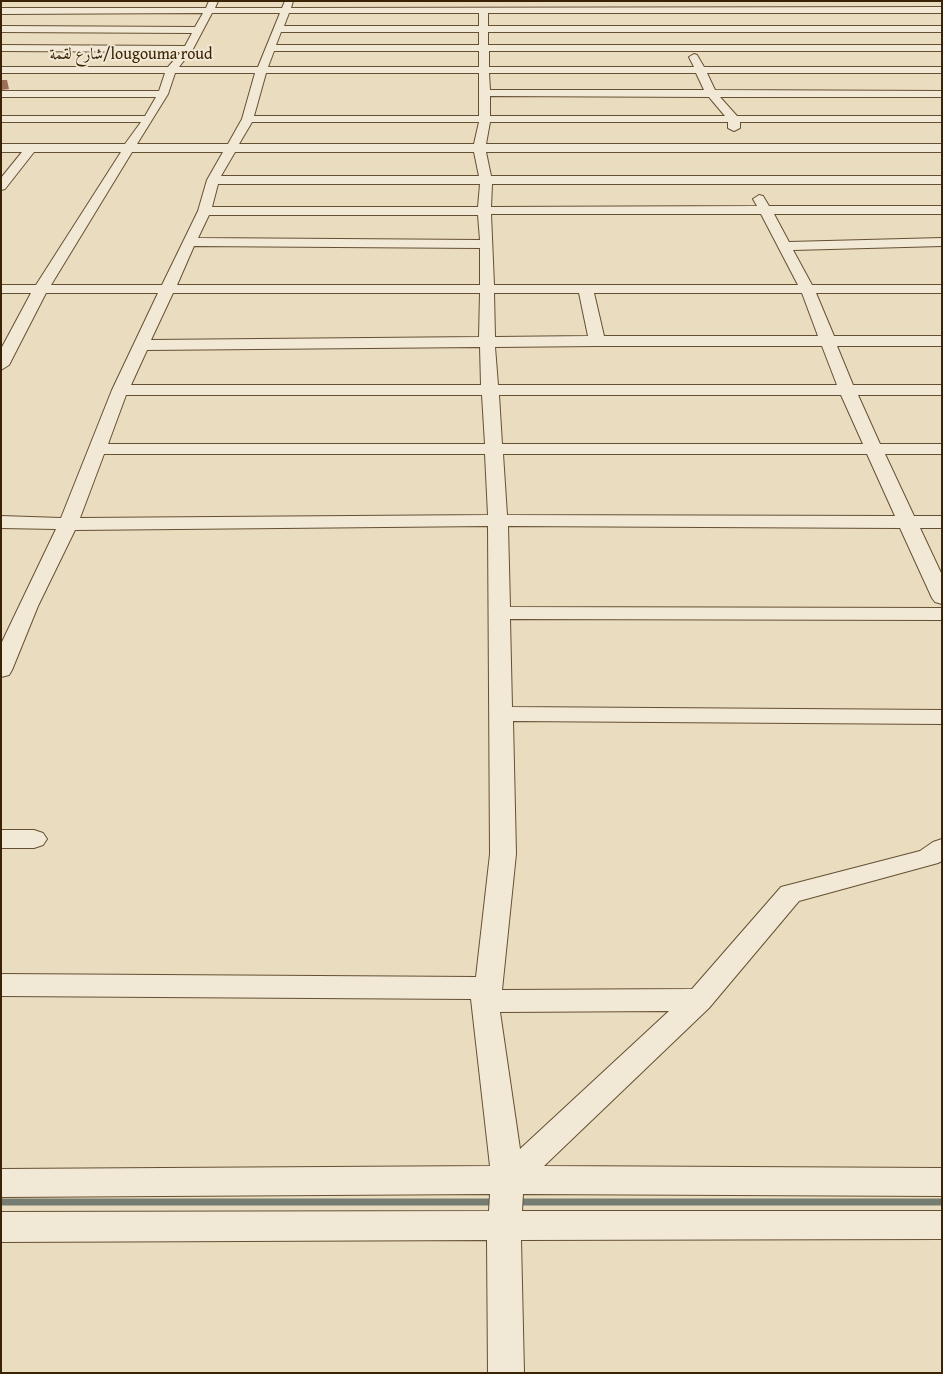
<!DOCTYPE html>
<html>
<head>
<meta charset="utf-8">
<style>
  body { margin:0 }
  #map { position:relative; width:943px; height:1374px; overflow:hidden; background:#eadcbf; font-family:"Gentium Book Plus",serif }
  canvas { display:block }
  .frame { position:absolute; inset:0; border:2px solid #3a2204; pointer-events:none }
</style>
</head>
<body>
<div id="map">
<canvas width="943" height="1374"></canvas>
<div class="frame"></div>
</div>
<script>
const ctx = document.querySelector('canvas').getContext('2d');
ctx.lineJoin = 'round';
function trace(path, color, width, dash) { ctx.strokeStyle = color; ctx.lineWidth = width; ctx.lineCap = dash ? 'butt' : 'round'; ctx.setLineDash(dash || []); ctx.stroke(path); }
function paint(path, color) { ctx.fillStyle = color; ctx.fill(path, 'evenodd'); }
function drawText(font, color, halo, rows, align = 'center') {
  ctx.font = font + ' "Gentium Book Plus",Amiri,serif'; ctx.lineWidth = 4; ctx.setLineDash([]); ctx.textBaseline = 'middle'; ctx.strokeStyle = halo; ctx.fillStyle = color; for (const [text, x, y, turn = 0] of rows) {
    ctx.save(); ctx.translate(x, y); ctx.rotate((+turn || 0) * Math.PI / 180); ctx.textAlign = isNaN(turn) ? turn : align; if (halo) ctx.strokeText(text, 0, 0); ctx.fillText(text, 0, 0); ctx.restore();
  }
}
trace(new Path2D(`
  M1,1202H496
  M517,1202H942`), '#757d73', 7);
const minor = new Path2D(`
  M209,1H218L215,8H282L285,1H293L291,8L942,7V13H488V26H942V32H488V45H942V51H489V67H694L689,57L694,54L697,55L704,67H942V73H707L715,90L942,91V97H720L737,116H942V122H740V128L734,131L728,128V122H490L486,144H942V152H486L491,176H942V184H492L491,207L757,206L753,199L759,195L763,196L769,206H942V214H774L789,242L942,238V246L793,250L812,285H942V293H816L834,336H942V346H837L853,385H942V395H858L880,444H942V454H885L914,516H942V528H920L942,575V604L935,602L932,598L900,528L508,526L510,607L942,608V620L510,619L512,707L942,710V724L513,721L516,854L502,990L692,989L781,887L920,851L933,842L942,839V861L938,863L799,901L709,1008L544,1166L942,1168V1196L523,1194L522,1211H942V1239L521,1240L524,1373H488L487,1240L1,1242V1212L489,1211L490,1194L1,1197V1169L490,1166L471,999L1,996V974L476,977L490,854L488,526L75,530L38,606L12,670L9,675L1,677V644L56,529L1,528V516L61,518L112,390L158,293H46L9,365L1,370V349L31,293H1V285H36L121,152H34L5,189L1,190V178L22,152H1V144H125L141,122H1V116H145L156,97H1V91H159L165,73H1V67H168L181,52L1,51V45L185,46L192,33L1,32V26L195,27L203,13L1,14V8H206ZM212,13H280L258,67H179L193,49ZM289,13H479V26H284ZM281,32H479V45H276ZM274,51H479V67H268ZM175,73H255L242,119L228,144H137L168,94ZM266,73H479V116H254ZM489,73H696L704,90H490ZM490,96L709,97L725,116H490ZM252,122H479L474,144H239ZM132,152H223L207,180L198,211L162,285H51ZM235,152H474L479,176H221ZM218,184H480L478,207H212ZM491,214H761L798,285H494ZM209,215H478L480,240L198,238ZM194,246L480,248V285H177ZM173,293H480L479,337L151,340ZM494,293H579L588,336L495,337ZM594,293H802L818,336H604ZM597,346H822L837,385H498L495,347ZM480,347L481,385H131L147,350ZM126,395H482L485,444H108ZM499,395H841L863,444H502ZM104,454H485L488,515L80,518ZM503,454H867L895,516L507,515ZM669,1011L520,1149L500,1012Z
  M1,830H34L43,833L47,839L43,845L34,848H1Z`);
trace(minor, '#665033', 2);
paint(minor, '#f1e8d5');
paint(new Path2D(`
  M1,80H7L9,89L1,90Z`), '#9e6d5a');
drawText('16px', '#3a2204', '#f1e8d5', [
  ["شارع لقمة/lougouma roud",131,55]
]);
</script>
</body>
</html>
